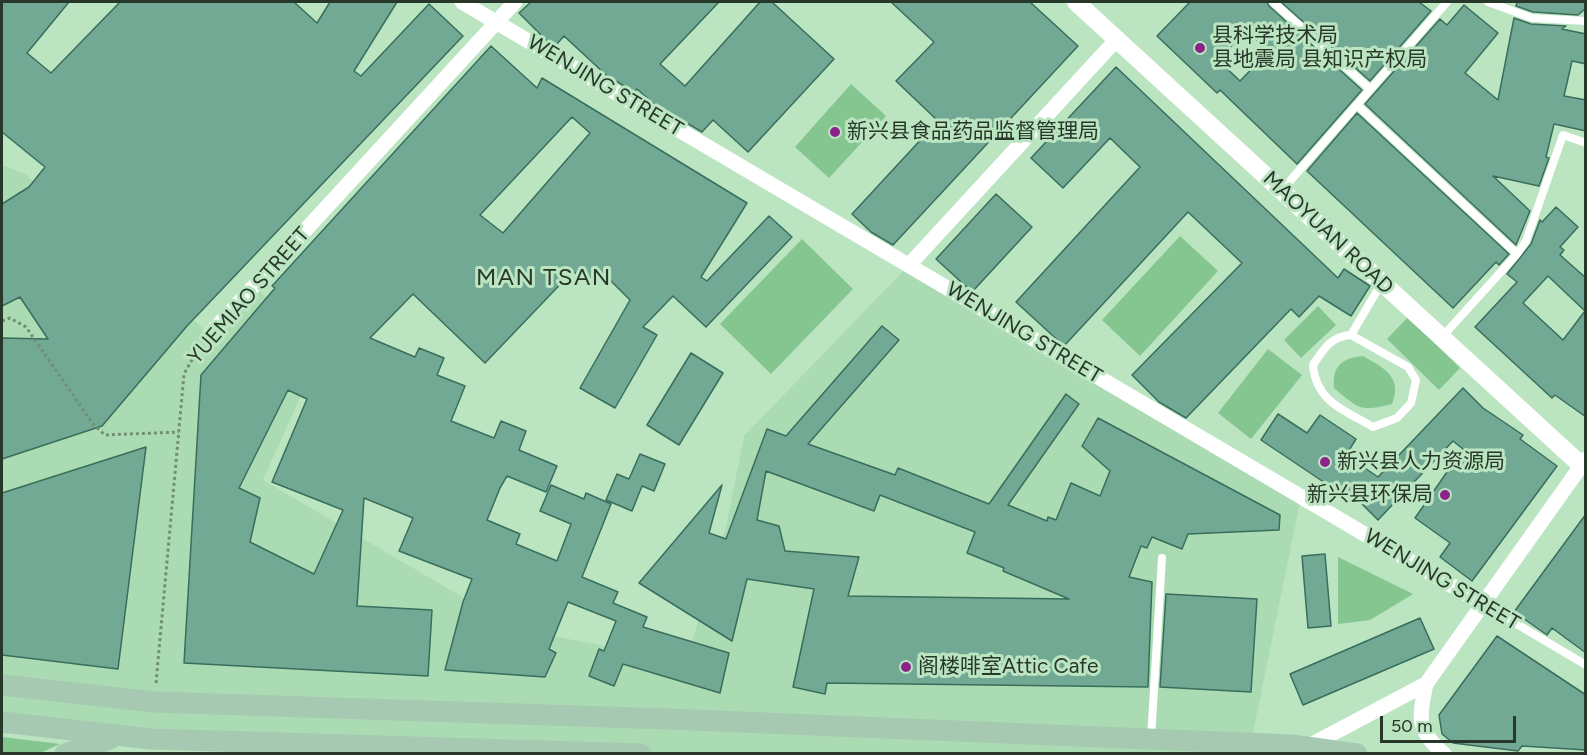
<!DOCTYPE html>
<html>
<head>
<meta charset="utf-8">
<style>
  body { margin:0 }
  #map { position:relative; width:1587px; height:755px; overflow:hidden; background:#bbe5c1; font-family:Figtree,sans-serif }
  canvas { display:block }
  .frame { position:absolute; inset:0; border:3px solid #273729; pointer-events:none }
  .scale { position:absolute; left:1380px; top:716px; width:136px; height:27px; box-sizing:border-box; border:3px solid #273729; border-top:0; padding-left:8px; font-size:18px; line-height:21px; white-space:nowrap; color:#273729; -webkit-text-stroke:4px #bbe5c1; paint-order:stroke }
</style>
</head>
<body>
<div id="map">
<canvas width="1587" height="755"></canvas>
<div class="frame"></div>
<div class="scale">50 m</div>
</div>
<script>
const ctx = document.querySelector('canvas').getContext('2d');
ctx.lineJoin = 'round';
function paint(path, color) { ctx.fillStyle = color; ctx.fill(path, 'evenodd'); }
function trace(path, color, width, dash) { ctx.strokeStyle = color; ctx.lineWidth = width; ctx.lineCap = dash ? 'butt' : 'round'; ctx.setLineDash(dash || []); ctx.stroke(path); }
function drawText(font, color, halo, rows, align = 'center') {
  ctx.font = font + ' Figtree,"Noto Sans SC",sans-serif'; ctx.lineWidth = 6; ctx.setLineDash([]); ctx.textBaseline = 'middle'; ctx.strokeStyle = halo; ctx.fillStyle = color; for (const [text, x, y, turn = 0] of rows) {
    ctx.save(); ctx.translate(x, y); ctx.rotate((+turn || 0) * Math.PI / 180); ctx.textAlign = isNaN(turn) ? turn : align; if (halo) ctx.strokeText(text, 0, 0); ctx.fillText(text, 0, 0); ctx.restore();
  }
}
paint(new Path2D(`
  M2,165L25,174L210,334L256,288L321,351L263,480L517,629L686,662L726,527L744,436L909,265L1301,497L1249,753L513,754L2,722Z`), '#abdbb2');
paint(new Path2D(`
  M851,84L886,116L829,178L795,147Z
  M1180,236L1218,271L1140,356L1102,320Z
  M802,239L853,289L771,374L720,324Z
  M1318,306L1336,325L1301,358L1284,340Z
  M1408,317L1460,368L1439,390L1387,339Z
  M1268,349L1302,375L1251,439L1218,413Z
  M1363,356C1384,368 1403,377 1392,404C1360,412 1359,409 1334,388C1332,365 1343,358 1363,356Z
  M1338,557L1413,594L1370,620L1338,624Z
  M2,737L60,744L40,753H2Z`), '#84c590');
const building = new Path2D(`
  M2,2H69L27,53L51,73L120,2H294L317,23L330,2H397L354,71L361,76L429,4L463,36L187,326L102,426L2,459V338L48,339L20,297L2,306V204L29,187L45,167L2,132Z
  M531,2H719L660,64L685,86L760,2H772L834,59L748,152L713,120L702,132L653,103L637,89L634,92L606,75L564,36L555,46L547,41L519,13Z
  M891,2H1030L1078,46L893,245L871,232L852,214L938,121L896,81L934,42Z
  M1190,2H1267L1269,6L1362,90L1297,164L1220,90L1217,93L1157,36ZM1246,31L1269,51L1240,81L1218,60Z
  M1281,2H1419L1431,11L1370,81Z
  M1517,2H1586V8L1578,15L1533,12L1516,6Z
  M1464,5L1498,33L1465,73L1498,100L1514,18L1531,24L1566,26L1562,29L1586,34V64L1572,61L1564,96L1586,100V131L1554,124L1546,157L1549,158L1539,186L1493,176L1530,211L1516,245L1365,104L1440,19L1447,25Z
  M491,46L537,88L542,78L747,203L701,277L707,281L769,216L792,237L706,327L673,296L643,327L657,335L615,408L580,388L630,300L602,272L589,286L573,271L485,363L413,294L370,338L415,357L419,348L444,358L437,375L465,386L451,421L494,438L501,421L526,431L519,450L557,466L546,492L507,476L500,488L487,520L520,534L516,544L557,561L571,524L540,511L551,485L584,499L586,493L611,504L582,577L618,592L613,603L647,617L643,627L729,653L720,693L623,664L614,686L589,676L599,649L604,651L616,621L568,602L549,649L556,653L545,677L445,670L463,602L472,579L399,551L413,518L364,498L357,606L432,610L428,676L184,663L201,375L275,288L272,286ZM572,117L590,133L503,233L480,215ZM288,390L307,399L272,482L343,510L314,574L250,542L260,498L239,488Z
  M1116,67L1338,278L1344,269L1370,286L1351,316L1319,296L1299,317L1291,309L1186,418L1159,402L1132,375L1242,263L1188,212L1064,346L1016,302L1140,167L1110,138L1063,188L1031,158Z
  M1357,113L1509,254L1499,265L1496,262L1453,308L1307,171Z
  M996,194L1032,227L972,292L936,259Z
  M1556,207L1578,227L1560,247L1564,250L1560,255L1586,278V417L1555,395L1552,398L1475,327L1517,282L1507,274L1531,244L1540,220L1542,222ZM1548,276L1585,311L1563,340L1523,303Z
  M882,326L899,340L808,444L895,475L898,468L989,504L1066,394L1079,404L1008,505L1047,521L1048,517L1056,520L1071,483L1100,496L1110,471L1082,446L1098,418L1280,515L1279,530L1188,534L1182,549L1152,537L1147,548L1141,546L1129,577L1152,582L1148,687L827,683L825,694L793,687L814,589L747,579L732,641L639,583L722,485L709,533L726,539L767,429L786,436ZM766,471L874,511L880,495L975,532L967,553L1004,568L1003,571L1069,599L848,596L859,557L785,551L779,526L757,520Z
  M691,353L723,373L679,445L647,425Z
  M1463,388L1483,408L1523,435L1520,439L1557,466L1472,581L1440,557L1450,543L1415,518L1463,449L1453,441L1378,520L1350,492L1346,497L1261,440L1278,414L1307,433L1320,415L1356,439L1346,455L1378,477Z
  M146,447L118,669L2,655V493Z
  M640,454L665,464L654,491L642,486L632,511L606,500L617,474L629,479Z
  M1586,514V653L1552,628L1547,635L1514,612Z
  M1325,554L1331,626L1308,628L1302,556Z
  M1166,594L1257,599L1251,692L1160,687Z
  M1420,618L1434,649L1303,705L1290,674Z
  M1497,636L1586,695V750L1522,746L1518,751L1453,743L1442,734L1439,715Z`);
paint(building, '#72a995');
trace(building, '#386e5b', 1.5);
trace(new Path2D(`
  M2,321L10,318L26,327L93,424L105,435L179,432
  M156,683L184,374L199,347`), '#728f76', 3, [3, 3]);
trace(new Path2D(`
  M1273,2L1370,89
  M1488,2L1532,18L1586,21
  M1357,105L1517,254L1526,241L1563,135L1586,143
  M1282,190L1447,2
  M1351,335L1408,367L1416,380L1411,403L1397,418L1373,427C1344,410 1316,402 1313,365C1323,350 1331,336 1351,335Z
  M1351,335L1381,284
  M1442,337L1517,254
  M1483,604L1586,665
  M1151,738L1162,558`), '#fff', 8);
trace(new Path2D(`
  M462,2L1483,604
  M909,265L1117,39
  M210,334L515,2
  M1426,684C1419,718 1416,730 1444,754
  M1307,747L1426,684L1586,459`), '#fff', 15);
trace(new Path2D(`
  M1076,2L1581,465`), '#fff', 18);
trace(new Path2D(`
  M2,685L154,702L669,719L1292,745L1357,754
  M2,722L151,739L641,754
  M65,754L110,739`), '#a5c9b1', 21);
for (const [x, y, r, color] of [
  [1200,48,6,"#8c2389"],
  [835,132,6,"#8c2389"],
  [1325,462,6,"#8c2389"],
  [1445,495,6,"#8c2389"],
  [906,667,6,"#8c2389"]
]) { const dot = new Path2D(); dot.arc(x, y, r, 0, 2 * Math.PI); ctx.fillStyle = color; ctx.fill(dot); trace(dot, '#bbe5c1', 2); }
drawText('21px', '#273729', '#bbe5c1', [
  ["县科学技术局",1212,36],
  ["县地震局 县知识产权局",1212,60],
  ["新兴县食品药品监督管理局",847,132],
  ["新兴县人力资源局",1337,462],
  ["新兴县环保局",1433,495,"right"],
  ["阁楼啡室Attic Cafe",918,667]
], 'left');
drawText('21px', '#273729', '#bbe5c1', [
  ["WENJING STREET",605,86,31],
  ["MAOYUAN ROAD",1328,233,43],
  ["YUEMIAO STREET",249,296,-49],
  ["WENJING STREET",1024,333,31],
  ["WENJING STREET",1442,580,31]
]);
ctx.letterSpacing = '1.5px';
drawText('24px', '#273729', '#bbe5c1', [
  ["MAN TSAN",544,278]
]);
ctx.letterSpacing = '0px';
</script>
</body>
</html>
